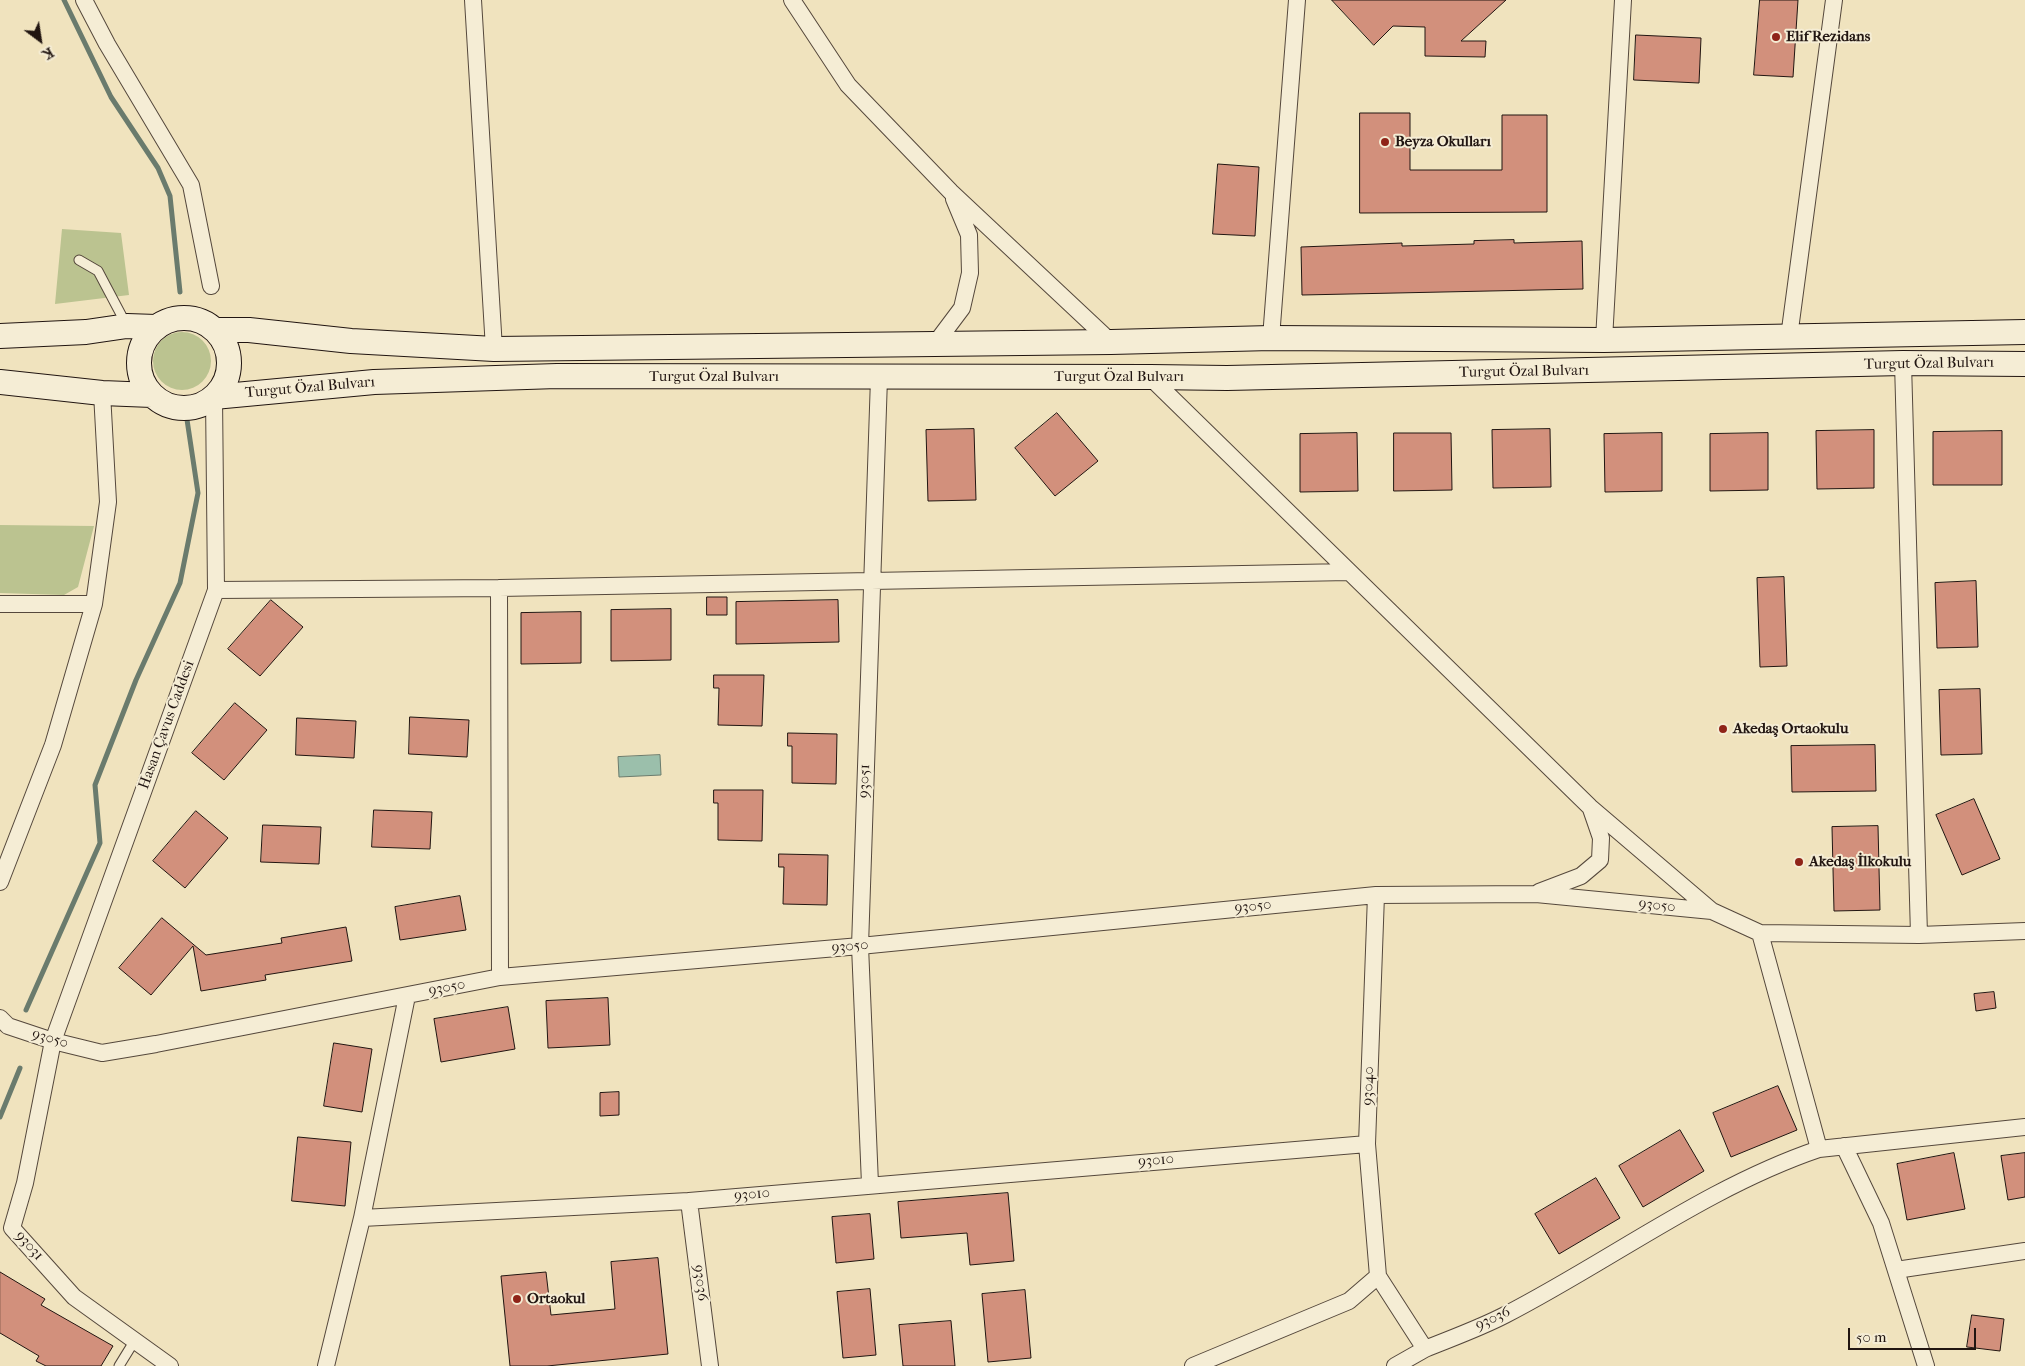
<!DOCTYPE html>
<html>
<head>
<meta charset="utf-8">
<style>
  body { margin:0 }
  #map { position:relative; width:2025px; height:1366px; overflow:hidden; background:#f0e3be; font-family:"IM FELL French Canon",serif }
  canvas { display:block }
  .north { position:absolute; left:15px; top:15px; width:50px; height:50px; -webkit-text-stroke:4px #f5edd5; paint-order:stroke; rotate:149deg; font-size:14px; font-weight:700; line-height:20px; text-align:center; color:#211511 }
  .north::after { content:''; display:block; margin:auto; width:18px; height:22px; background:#211511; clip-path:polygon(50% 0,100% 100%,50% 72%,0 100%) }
  .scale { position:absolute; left:1848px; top:1328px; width:128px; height:22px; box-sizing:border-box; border:2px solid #211511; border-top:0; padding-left:6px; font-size:15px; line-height:18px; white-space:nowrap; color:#211511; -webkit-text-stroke:4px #f5edd5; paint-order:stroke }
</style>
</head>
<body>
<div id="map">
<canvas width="2025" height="1366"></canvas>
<div class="north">K</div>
<div class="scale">50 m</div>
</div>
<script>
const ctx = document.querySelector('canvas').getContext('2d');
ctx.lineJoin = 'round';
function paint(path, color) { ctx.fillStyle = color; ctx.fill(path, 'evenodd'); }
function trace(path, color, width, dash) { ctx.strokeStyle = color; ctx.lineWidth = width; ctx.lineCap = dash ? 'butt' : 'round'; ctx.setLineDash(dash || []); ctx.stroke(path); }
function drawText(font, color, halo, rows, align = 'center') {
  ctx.font = font + ' "IM FELL French Canon",serif'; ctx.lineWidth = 4; ctx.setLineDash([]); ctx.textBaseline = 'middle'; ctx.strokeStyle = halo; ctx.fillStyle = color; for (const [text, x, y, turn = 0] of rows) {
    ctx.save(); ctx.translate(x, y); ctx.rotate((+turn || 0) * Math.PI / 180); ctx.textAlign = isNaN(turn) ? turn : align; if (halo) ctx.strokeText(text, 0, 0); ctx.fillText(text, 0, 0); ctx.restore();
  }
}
paint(new Path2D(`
  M62,229L121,233L129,295L55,304Z
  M153 361a29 29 0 1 1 58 0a29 29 0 1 1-58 0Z
  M0,525L94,526L78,587L64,595L0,593Z`), '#bbc390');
const water = new Path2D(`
  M660,755L661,775L619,777L618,757Z`);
paint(water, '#9bbfab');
trace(water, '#6a7b6d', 1);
trace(new Path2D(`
  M64,0L111,97L158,168L170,196L180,292
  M26,1010L100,843L95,785L136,680L180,583L198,493L186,413
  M0,1117L20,1068`), '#6a7b6d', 5);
const building = new Path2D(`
  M1332,0H1506L1461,41H1486L1485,57L1425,56V27L1393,26L1374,45Z
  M1760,0H1798L1793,77L1754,75Z
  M1636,35L1701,38L1699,83L1634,80Z
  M1360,113H1410V170H1502V115H1547V212L1360,213Z
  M1218,164L1259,167L1255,236L1213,234Z
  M1514,240V243L1582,241L1583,289L1302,295L1301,247L1402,243V246L1474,244V241Z
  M1057,413L1098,461L1055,496L1015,448Z
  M974,429L976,500L928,501L926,430Z
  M1550,429L1551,487L1493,488L1492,430Z
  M1874,430V488L1817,489L1816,431Z
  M2002,431V485H1933V432Z
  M1357,433L1358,491L1300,492V434Z
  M1394,433H1451L1452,490L1394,491Z
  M1662,433V491L1605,492L1604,434Z
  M1768,433V490L1710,491V434Z
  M1784,577L1787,666L1760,667L1757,578Z
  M1976,581L1978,647L1937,648L1935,583Z
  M707,597H727V615H707Z
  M271,600L303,627L260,676L228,649Z
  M838,600L839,642L736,644V602Z
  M671,609V660L611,661V610Z
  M581,612V663L521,664V613Z
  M714,675H764L762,726L718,725L719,688H714Z
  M1980,689L1982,754L1941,755L1939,690Z
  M235,703L267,730L224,780L192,753Z
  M410,717L469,720L467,757L409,754Z
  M297,718L356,721L354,758L296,755Z
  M788,733L837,734L836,784L792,783V746H788Z
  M1875,745L1876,791L1792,792L1791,746Z
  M714,790H763L762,841L718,840V803H714Z
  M1974,799L2000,859L1962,875L1936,815Z
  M374,810L432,812L430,849L372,847Z
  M196,811L228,838L185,888L153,861Z
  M263,825L321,827L319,864L261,862Z
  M1878,826L1880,910L1834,911L1832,827Z
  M779,854L828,855L827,905L783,904L784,867H779Z
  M460,896L466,930L400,940L395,907Z
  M162,918L206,955L282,943L281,938L346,927L352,961L265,975L266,980L201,991L193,946L151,995L119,968Z
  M1994,992L1996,1008L1976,1011L1974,994Z
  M608,998L610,1045L548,1048L546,1001Z
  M508,1007L515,1049L441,1062L434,1019Z
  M334,1043L372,1049L362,1112L324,1106Z
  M1778,1086L1797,1130L1731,1157L1713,1113Z
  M619,1092V1115L600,1116V1093Z
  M1680,1130L1704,1171L1643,1207L1619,1166Z
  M298,1137L351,1142L345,1206L292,1201Z
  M1954,1153L1965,1209L1907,1220L1897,1164Z
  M2025,1153V1197L2008,1200L2001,1156Z
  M1596,1178L1620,1218L1559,1254L1535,1214Z
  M1008,1193L1014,1261L970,1265L967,1233L901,1238L898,1202Z
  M870,1214L874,1259L836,1263L832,1217Z
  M658,1258L668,1354L547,1366H510L501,1276L546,1272L551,1315L615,1309L611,1262Z
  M0,1272L45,1299L41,1305L113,1346L101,1366H46L36,1361L39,1356L0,1333Z
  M870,1289L876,1355L843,1358L837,1292Z
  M1025,1290L1031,1358L988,1362L982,1294Z
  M1972,1315L2004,1319L2000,1351L1967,1347Z
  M951,1321L955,1366H903L899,1325Z`);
paint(building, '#d2907c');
trace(building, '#211511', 1);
const service = new Path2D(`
  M79,260L98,271L126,324
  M119,1366L135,1340`);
const minor = new Path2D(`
  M84,0L107,44L191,185L211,286
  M473,0L494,349
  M792,0L848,85L951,192L1111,342
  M1789,337L1834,0
  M1271,338L1297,0
  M1604,340L1623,0
  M935,344L962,308L970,273L969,235L954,199
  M1903,363L1919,935
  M1150,377L1590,807L1712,911L1760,933L1919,935L2025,931
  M499,588L1349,572
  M216,590L499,588L500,977
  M0,604H94
  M0,882L53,745L94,604L108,502L102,393
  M1539,892L1581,876L1600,860L1601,838L1591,809
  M1376,895L1367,1144L1378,1276L1425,1349C1452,1338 1480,1328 1505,1315C1610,1261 1707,1187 1819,1149L2025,1127
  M1760,933L1819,1149
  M407,996L362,1218L689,1201L1367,1144
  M0,1018L8,1026L53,1041L102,1053L156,1044L500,977L860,946L1376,895L1536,894L1712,911
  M1844,1146L1881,1223L1926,1366
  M870,1184L860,946L879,378
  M689,1201L710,1366
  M1896,1270L2025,1251
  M170,1366L74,1297L12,1228L25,1183L53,1041L216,590L214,397
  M326,1366L362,1218
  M1193,1366L1349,1301L1378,1276
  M1395,1366L1425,1349`);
const secondary = new Path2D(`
  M139 363a45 45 0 1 1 90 0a45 45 0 1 1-90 0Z
  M216,330H249L351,341L494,349L1111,342L1271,338L1604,340L2025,332
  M0,336L86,332L127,326L156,327
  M0,382L102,393L152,395
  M214,397L374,382L557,376L1150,377L1227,378L1903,363L2025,364`);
trace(service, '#55483c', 11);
trace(minor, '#55483c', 18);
trace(secondary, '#211511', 26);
trace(service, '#f5edd5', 9);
trace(minor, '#f5edd5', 16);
trace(secondary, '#f5edd5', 24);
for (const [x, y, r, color] of [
  [1776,37,5,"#8f2418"],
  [1385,142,5,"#8f2418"],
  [1723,729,5,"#8f2418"],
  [1799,862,5,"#8f2418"],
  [517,1299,5,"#8f2418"]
]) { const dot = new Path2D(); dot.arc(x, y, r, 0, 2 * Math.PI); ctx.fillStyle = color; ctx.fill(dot); trace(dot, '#f5edd5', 2); }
drawText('bold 15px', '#211511', '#f5edd5', [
  ["Elif Rezidans",1786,37],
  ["Beyza Okulları",1395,142],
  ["Akedaş Ortaokulu",1733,729],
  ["Akedaş İlkokulu",1809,862],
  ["Ortaokul",527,1299]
], 'left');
drawText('15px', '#211511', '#f5edd5', [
  ["Turgut Özal Bulvarı",1929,364,-1],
  ["Turgut Özal Bulvarı",1524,372,-1],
  ["Turgut Özal Bulvarı",714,377],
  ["Turgut Özal Bulvarı",1119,377],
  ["Turgut Özal Bulvarı",310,388,-5],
  ["Hasan Çavus Caddesi",167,725,-70],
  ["93051",865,781,-88],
  ["93050",1657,906,6],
  ["93050",1253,907,-6],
  ["93050",850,947,-5],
  ["93050",447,988,-11],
  ["93050",50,1039,16],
  ["93040",1369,1086,-88],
  ["93010",1156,1161,-5],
  ["93010",752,1195,-5],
  ["93031",29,1246,48],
  ["93036",700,1283,83],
  ["93036",1493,1319,-25]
]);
</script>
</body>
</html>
